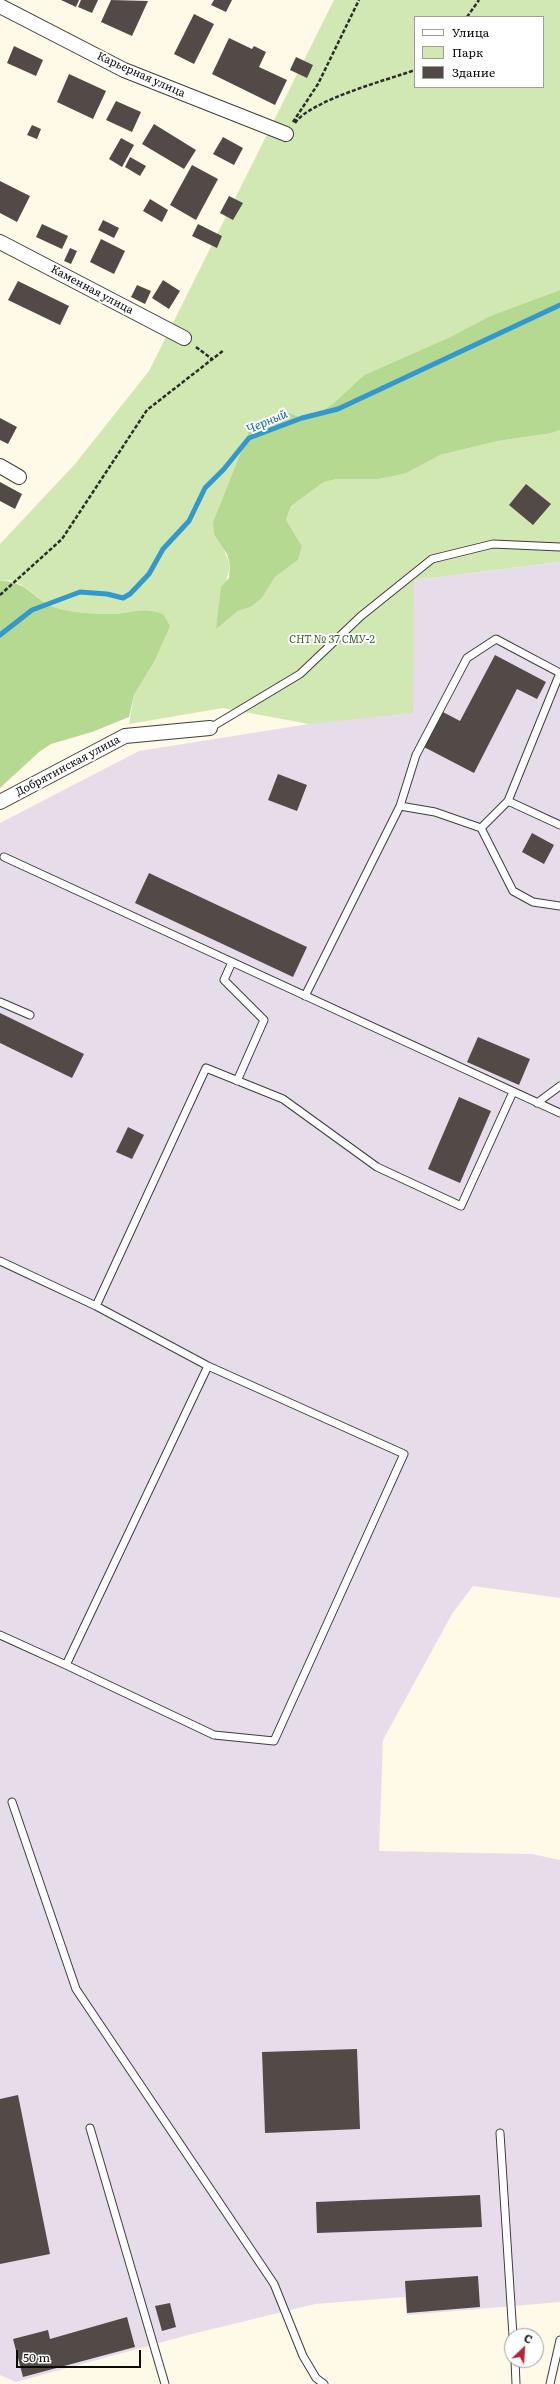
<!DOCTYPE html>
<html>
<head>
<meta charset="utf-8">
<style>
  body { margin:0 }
  #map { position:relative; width:560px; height:2384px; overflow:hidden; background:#fff9e7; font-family:Literata,serif }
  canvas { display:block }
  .legend { position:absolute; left:414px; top:16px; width:130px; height:72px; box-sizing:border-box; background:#fff; border:1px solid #9d9d9d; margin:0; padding:5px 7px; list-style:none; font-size:12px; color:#0a0a0a }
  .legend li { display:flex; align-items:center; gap:8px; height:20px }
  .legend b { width:20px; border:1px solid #9d9d9d }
  .north { position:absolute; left:504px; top:2328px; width:40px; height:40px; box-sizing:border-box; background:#fff; border:1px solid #9d9d9d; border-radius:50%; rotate:25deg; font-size:11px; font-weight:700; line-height:16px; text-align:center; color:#0a0a0a }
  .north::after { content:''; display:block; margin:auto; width:14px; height:18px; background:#b92233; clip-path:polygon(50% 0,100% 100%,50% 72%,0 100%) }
  .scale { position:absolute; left:16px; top:2350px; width:125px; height:18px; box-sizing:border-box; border:2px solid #0a0a0a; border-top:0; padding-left:5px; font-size:12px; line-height:14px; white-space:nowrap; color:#0a0a0a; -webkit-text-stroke:3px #fff; paint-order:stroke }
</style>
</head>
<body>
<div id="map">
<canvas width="560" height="2384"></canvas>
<ul class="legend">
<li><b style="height:5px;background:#fff"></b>Улица</li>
<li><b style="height:11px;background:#d1e8b2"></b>Парк</li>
<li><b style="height:11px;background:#524a46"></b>Здание</li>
</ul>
<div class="north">С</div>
<div class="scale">50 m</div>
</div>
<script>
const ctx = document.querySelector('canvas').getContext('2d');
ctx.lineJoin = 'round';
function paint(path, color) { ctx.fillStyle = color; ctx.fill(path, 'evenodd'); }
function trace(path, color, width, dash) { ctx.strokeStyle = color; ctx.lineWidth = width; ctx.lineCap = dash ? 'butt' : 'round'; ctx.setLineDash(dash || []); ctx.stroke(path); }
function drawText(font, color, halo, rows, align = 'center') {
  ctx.font = font + ' Literata,serif'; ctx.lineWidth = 4; ctx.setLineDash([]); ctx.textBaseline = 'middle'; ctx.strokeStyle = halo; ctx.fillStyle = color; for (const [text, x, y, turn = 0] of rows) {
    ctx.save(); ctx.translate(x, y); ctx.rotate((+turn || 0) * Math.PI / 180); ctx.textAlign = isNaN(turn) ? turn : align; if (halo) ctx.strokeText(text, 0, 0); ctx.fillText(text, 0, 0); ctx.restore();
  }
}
paint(new Path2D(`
  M560,562V1598L473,1586L452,1614L383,1740L379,1851L532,1854L560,1860V2302L407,2315L405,2297L315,2304L192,2334L16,2382L0,2375V823L139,751L309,724L414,580Z`), '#e7ddea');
paint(new Path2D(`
  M334,0H560V290L490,316L450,337L364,375L335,402L315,416L300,417L287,412L261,422L250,429L213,522L230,565L216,628L238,611L251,607L262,598L275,577L298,560L302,546L286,520L291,506L324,482L336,479H379L418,466L440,455L498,441L552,433L560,430V562L414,580L413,713L309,724L223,708L129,724L134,695L154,662L163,614C142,606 133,613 112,614C95,614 76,613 60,609C42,605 25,583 12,581C9,580 4,581 0,581V544L75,464L149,371ZM415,17H543V87H415Z`), '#d1e8b2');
paint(new Path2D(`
  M560,290V430L552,433L498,441L440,455L406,473L379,479H336L324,482L291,506L286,520L302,546L298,560L275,577L262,598L251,607L238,611L216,629L221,587L229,578L230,565L227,554L214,534L213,522L250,429L261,422L287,412L300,417L315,416L335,402L364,375L450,337L490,316Z
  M0,581C28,580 34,602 60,609C76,613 95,614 112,614C133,613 142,606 163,614L170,626L154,662L134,695L129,717L92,732L51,744L39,752L0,788Z`), '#b6d991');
trace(new Path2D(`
  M0,635L32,610L80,592L107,594L123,598L130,594L149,574L163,549L189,521L205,488L224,469L249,438L302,418L338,409L560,305`), '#3299ce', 5);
paint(new Path2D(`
  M61,0H79L76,7Z
  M81,0H98L92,13L78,7Z
  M111,0L148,1L132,36L101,22Z
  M214,0H232L226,12L211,5Z
  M194,14L214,24L194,64L174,54Z
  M229,38L252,49L254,46L266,52L259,67L287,80L275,105L212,74Z
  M14,46L43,60L36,76L7,63Z
  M296,57L313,65L307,78L290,70Z
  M69,74L106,91L93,119L57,102Z
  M116,101L141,112L132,132L106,120Z
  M154,124L196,150L184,169L142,144Z
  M32,125L41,129L37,139L27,135Z
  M223,137L243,148L234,165L213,154Z
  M121,138L134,145L122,167L109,159Z
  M130,157L146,166L140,176L125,167Z
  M192,165L218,179L196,220L170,205Z
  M0,181L30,196L17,222L0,213Z
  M229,196L243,203L233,220L220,213Z
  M150,199L168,210L162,222L143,211Z
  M103,220L119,228L114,238L98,230Z
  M42,224L68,236L62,249L36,237Z
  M198,224L222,236L217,248L192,236Z
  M101,239L125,251L114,274L90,262Z
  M70,248L77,251L71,264L64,261Z
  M163,280L180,291L169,309L152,298Z
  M18,281L69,306L60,325L8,300Z
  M137,285L151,291L145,304L131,297Z
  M0,418L17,427L8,444L0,440Z
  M0,482L22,494L15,509L0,501Z
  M526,484L551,504L533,525L509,505Z
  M495,655L546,682L537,699L517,689L474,773L422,746L441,711L460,721Z
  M278,774L307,785L297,811L268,800Z
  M532,833L554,845L544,864L522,852Z
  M149,873L307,947L293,977L135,903Z
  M0,1013L84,1054L72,1078L0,1043Z
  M478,1037L530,1059L519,1085L467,1062Z
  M459,1097L491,1111L460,1183L428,1169Z
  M128,1127L144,1135L132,1159L116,1152Z
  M357,2049L360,2129L265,2133L262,2052Z
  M18,2095L50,2254L0,2264V2099Z
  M480,2195L482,2227L317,2233L316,2202Z
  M478,2276L480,2307L407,2313L405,2281Z
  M170,2303L176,2327L162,2331L155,2306Z
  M127,2317L135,2347L23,2377L13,2339L48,2330L50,2339Z`), '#524a46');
const lane = new Path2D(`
  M210,728L300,674L361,616L432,559L493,544L560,547
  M400,806L435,812L481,828L513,891L533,902L560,906
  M481,828L508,801L560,825
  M4,857L560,1113
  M232,962L224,980L264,1020L237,1081
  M305,996L400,806L416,755L467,658L496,639L560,673L508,801
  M0,1002L30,1015
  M537,1103L560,1086
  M0,1261L96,1306L208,1366L66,1665L0,1635
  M96,1306L206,1068L283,1099L377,1167L461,1206L513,1092
  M66,1665L214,1735L274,1741L404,1454L208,1366
  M12,1802L76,1989L274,2284L303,2356L316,2378L324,2384
  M90,2128L165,2384
  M500,2133L513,2336
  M515,2360L516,2384
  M550,2384L560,2340`);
const street = new Path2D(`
  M0,6L124,70L286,134
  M0,242L184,338
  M0,466L19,477
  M0,802L125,736L210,728`);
trace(lane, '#3d3d3d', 9);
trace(street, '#3d3d3d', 16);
trace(new Path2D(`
  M467,17L479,0
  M293,122L318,84L359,0
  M295,123C311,100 387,80 415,70
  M196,347L212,359
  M0,595L62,539L147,410L224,350`), '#2c2c2c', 2.5, [4, 2]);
trace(lane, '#fff', 7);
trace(street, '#fff', 14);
drawText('11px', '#0a0a0a', '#fff', [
  ["Карьерная улица",141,75,24],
  ["Каменная улица",92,290,28],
  ["Добрятинская улица",68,766,-28]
]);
drawText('italic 11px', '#2e611b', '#fff', [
  ["СНТ № 37 СМУ-2",332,640]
]);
drawText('italic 12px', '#14689b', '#fff', [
  ["Черный",267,422,-23]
]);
</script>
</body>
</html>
